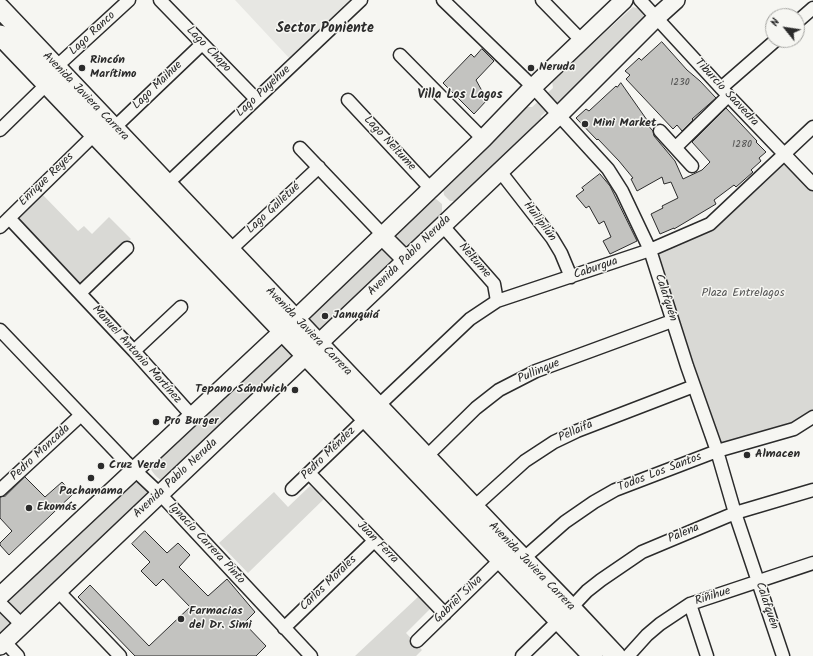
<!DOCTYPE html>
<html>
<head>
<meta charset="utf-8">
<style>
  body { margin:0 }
  #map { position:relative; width:813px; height:656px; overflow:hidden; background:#f6f6f2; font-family:Kalam,sans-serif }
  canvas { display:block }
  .north { position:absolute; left:765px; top:8px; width:40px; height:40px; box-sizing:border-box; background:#f6f6f2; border:1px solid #a5a5a2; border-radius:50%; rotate:300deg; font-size:11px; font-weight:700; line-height:16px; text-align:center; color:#2b2b2b }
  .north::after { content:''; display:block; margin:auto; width:14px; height:18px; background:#2b2b2b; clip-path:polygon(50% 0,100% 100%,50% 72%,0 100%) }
</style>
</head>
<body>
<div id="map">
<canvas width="813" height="656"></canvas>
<div class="north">N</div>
</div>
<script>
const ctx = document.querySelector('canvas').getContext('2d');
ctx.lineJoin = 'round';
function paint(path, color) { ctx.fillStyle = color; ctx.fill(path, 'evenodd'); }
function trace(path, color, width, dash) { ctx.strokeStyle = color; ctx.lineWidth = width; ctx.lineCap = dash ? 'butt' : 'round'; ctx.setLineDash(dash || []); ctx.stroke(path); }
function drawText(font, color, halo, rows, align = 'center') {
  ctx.font = font + ' Kalam,sans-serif'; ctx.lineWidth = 3; ctx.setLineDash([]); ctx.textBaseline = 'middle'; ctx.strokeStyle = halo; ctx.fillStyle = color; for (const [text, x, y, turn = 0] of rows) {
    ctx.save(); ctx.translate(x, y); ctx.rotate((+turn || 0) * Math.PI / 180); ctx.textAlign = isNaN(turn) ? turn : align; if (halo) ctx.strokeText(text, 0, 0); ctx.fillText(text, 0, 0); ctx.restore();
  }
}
paint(new Path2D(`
  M235,0H353L290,59Z`), '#e7e7e3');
paint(new Path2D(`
  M633,7L640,9L646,20L569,98L560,100L541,116L540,123L458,201H450L444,195L443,187L526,107H532L553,88L552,81Z
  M784,162L813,191V412L792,425L721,445L692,364L657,253L713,229Z
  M41,193L78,231L84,226L92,234L109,217L131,239L82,285L16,217Z
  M431,198L436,199L442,204V218L326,328L319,330L310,326L308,317Z
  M283,338L299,356L164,482C157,478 152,473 149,465Z
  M134,479L147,491L150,496L0,639V606Z
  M310,486L325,498L248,573L219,543L274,492L288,507Z
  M419,596L431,608L406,633L422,650L416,656H355Z`), '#d9d9d5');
const building = new Path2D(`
  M662,42L687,70L700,81L716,98L692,119L693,120L682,131L677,125L673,129L626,79L630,75L625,71L639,58L641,60Z
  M482,49L494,61L476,80L487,100L474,114L443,83L471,54L474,57Z
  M621,83L647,120L645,122L653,131L654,136L675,161L683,179L702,170L710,162L692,142L726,108L757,141L756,142L766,152L759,158L761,161L751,170L753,172L736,187L734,185L714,200L716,204L674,229V228L660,234L651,214L663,208L662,206L678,198L671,182L664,184L662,177L637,191L631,179L633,178L619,161L598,139L597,140L576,118L586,109L589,111L616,86L617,87Z
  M600,174L610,186L637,241L610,254L603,241L611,237L604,221L599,224L589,206L586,208L576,196L584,190L582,188Z
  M25,477L45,497L62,482L73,494L9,555L0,545V543L12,531L0,518V497L5,496Z
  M145,531L167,553L178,543L190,555L179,567L208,596L227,579L255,612L244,623L266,646L256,656H135L78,597L90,585L149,646L190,607L163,579L156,586L141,571L150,562L132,544Z`);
paint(building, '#c3c3c0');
trace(building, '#2b2b2b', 1);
const street = new Path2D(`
  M160,0L256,99
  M443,0L533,87L608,169L622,191L650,250L687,366L717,451L735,513L783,656
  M542,0L581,40
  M640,0L721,88L813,184
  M797,22L813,8
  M400,55L483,139
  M56,67L129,0
  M721,88L776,40
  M348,100L431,189
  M114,128L202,44
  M0,130L47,84
  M660,131L692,166
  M676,147L728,96
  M300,148L383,235
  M499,170L552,238L561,253L571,277
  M167,184L361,0
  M9,218L134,351L193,417
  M442,225L494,284L497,301
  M0,227L95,134
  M230,250L319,167
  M80,293L127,248
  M0,330L125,461L160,494L311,656
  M134,351L181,307
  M378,406L470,319L497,301L650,250L710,224L813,127
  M426,457L476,408L499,390L536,371L672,321
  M309,473L445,614
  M292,489L366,418
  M0,490L81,415
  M474,507L525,461L554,442L577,431L694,386
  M523,559L565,522L594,502L615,490L717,451L794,429L813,417
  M58,591L120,656
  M0,603L22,625
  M690,604L707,656
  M571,608L587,591L601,580L642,552L735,513L813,490
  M284,628L374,541
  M417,641L501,559
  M5,642L18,656
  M522,656L559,620
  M628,656L647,635L660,624L690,604L813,563`);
const secondary = new Path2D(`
  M382,236L402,256L403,260L402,264
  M0,596L283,331L483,139L533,87L624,0
  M0,646L558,116L656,18L676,0`);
const primary = new Path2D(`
  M0,8L506,541L571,608L616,656
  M0,35L593,656`);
trace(street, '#2b2b2b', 15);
trace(secondary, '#2b2b2b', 20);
trace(primary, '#2b2b2b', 22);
trace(street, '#f6f6f2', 12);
trace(secondary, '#f6f6f2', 17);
trace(primary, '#f6f6f2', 19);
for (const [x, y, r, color] of [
  [82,68,4,"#2b2b2b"],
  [531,68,4,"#2b2b2b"],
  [585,124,4,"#2b2b2b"],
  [325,316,4,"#2b2b2b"],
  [295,390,4,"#2b2b2b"],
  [156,422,4,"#2b2b2b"],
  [747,455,4,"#2b2b2b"],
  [101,466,4,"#2b2b2b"],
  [91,478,4,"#2b2b2b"],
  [29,508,4,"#2b2b2b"],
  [181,619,4,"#2b2b2b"]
]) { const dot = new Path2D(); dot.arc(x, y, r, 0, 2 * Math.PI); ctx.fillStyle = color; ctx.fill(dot); trace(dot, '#f6f6f2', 1.5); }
drawText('10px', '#515150', null, [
  ["1230",680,83],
  ["1280",742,145]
]);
drawText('12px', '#2b2b2b', '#f6f6f2', [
  ["Lago Ranco",93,34,-43],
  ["Lago Chapo",208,50,46],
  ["Lago Maihue",158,86,-44],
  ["Lago Puyehue",264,92,-43],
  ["Tiburcio Saavedra",726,93,47],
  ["Avenida Javiera Carrera",85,97,46],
  ["Lago Neltume",389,144,47],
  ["Enrique Reyes",47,180,-44],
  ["Lago Galletué",274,209,-43],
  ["Huilipilún",539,222,53],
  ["Avenida Pablo Neruda",410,256,-44],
  ["Neltume",474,261,49],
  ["Caburgua",596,269,-19],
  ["Calafquén",665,298,72],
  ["Avenida Javiera Carrera",308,332,46],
  ["Manuel Antonio Martínez",136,355,48],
  ["Pullinque",539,372,-23],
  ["Pellaifa",576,432,-24],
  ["Pedro Moncada",41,453,-43],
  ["Pedro Méndez",329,454,-44],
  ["Todos Los Santos",660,473,-21],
  ["Avenida Pablo Neruda",176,479,-43],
  ["Palena",684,534,-23],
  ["Juan Ferra",377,543,46],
  ["Ignacio Carrera Pinto",206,544,47],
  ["Avenida Javiera Carrera",531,567,46],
  ["Carlos Morales",329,584,-44],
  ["Riñihue",713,597,-18],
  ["Gabriel Silva",459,600,-44],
  ["Calafquén",766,606,71]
]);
drawText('bold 12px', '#2b2b2b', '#f6f6f2', [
  ["Rincón",90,61],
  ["Marítimo",90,75],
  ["Neruda",539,68],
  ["Mini Market",593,124],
  ["Januquiá",333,316],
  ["Tepano Sándwich",287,390,"right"],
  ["Pro Burger",164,422],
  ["Almacen",755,455],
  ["Cruz Verde",109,466],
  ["Pachamama",91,492,"center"],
  ["Ekomás",37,508],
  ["Farmacias",189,612],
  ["del Dr. Simi",189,626]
], 'left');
drawText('12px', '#565656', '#f6f6f2', [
  ["Plaza Entrelagos",743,294]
]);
drawText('bold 13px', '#2b2b2b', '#f6f6f2', [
  ["Villa Los Lagos",460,96]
]);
drawText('bold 14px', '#2b2b2b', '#f6f6f2', [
  ["Sector Poniente",325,30]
]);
</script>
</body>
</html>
